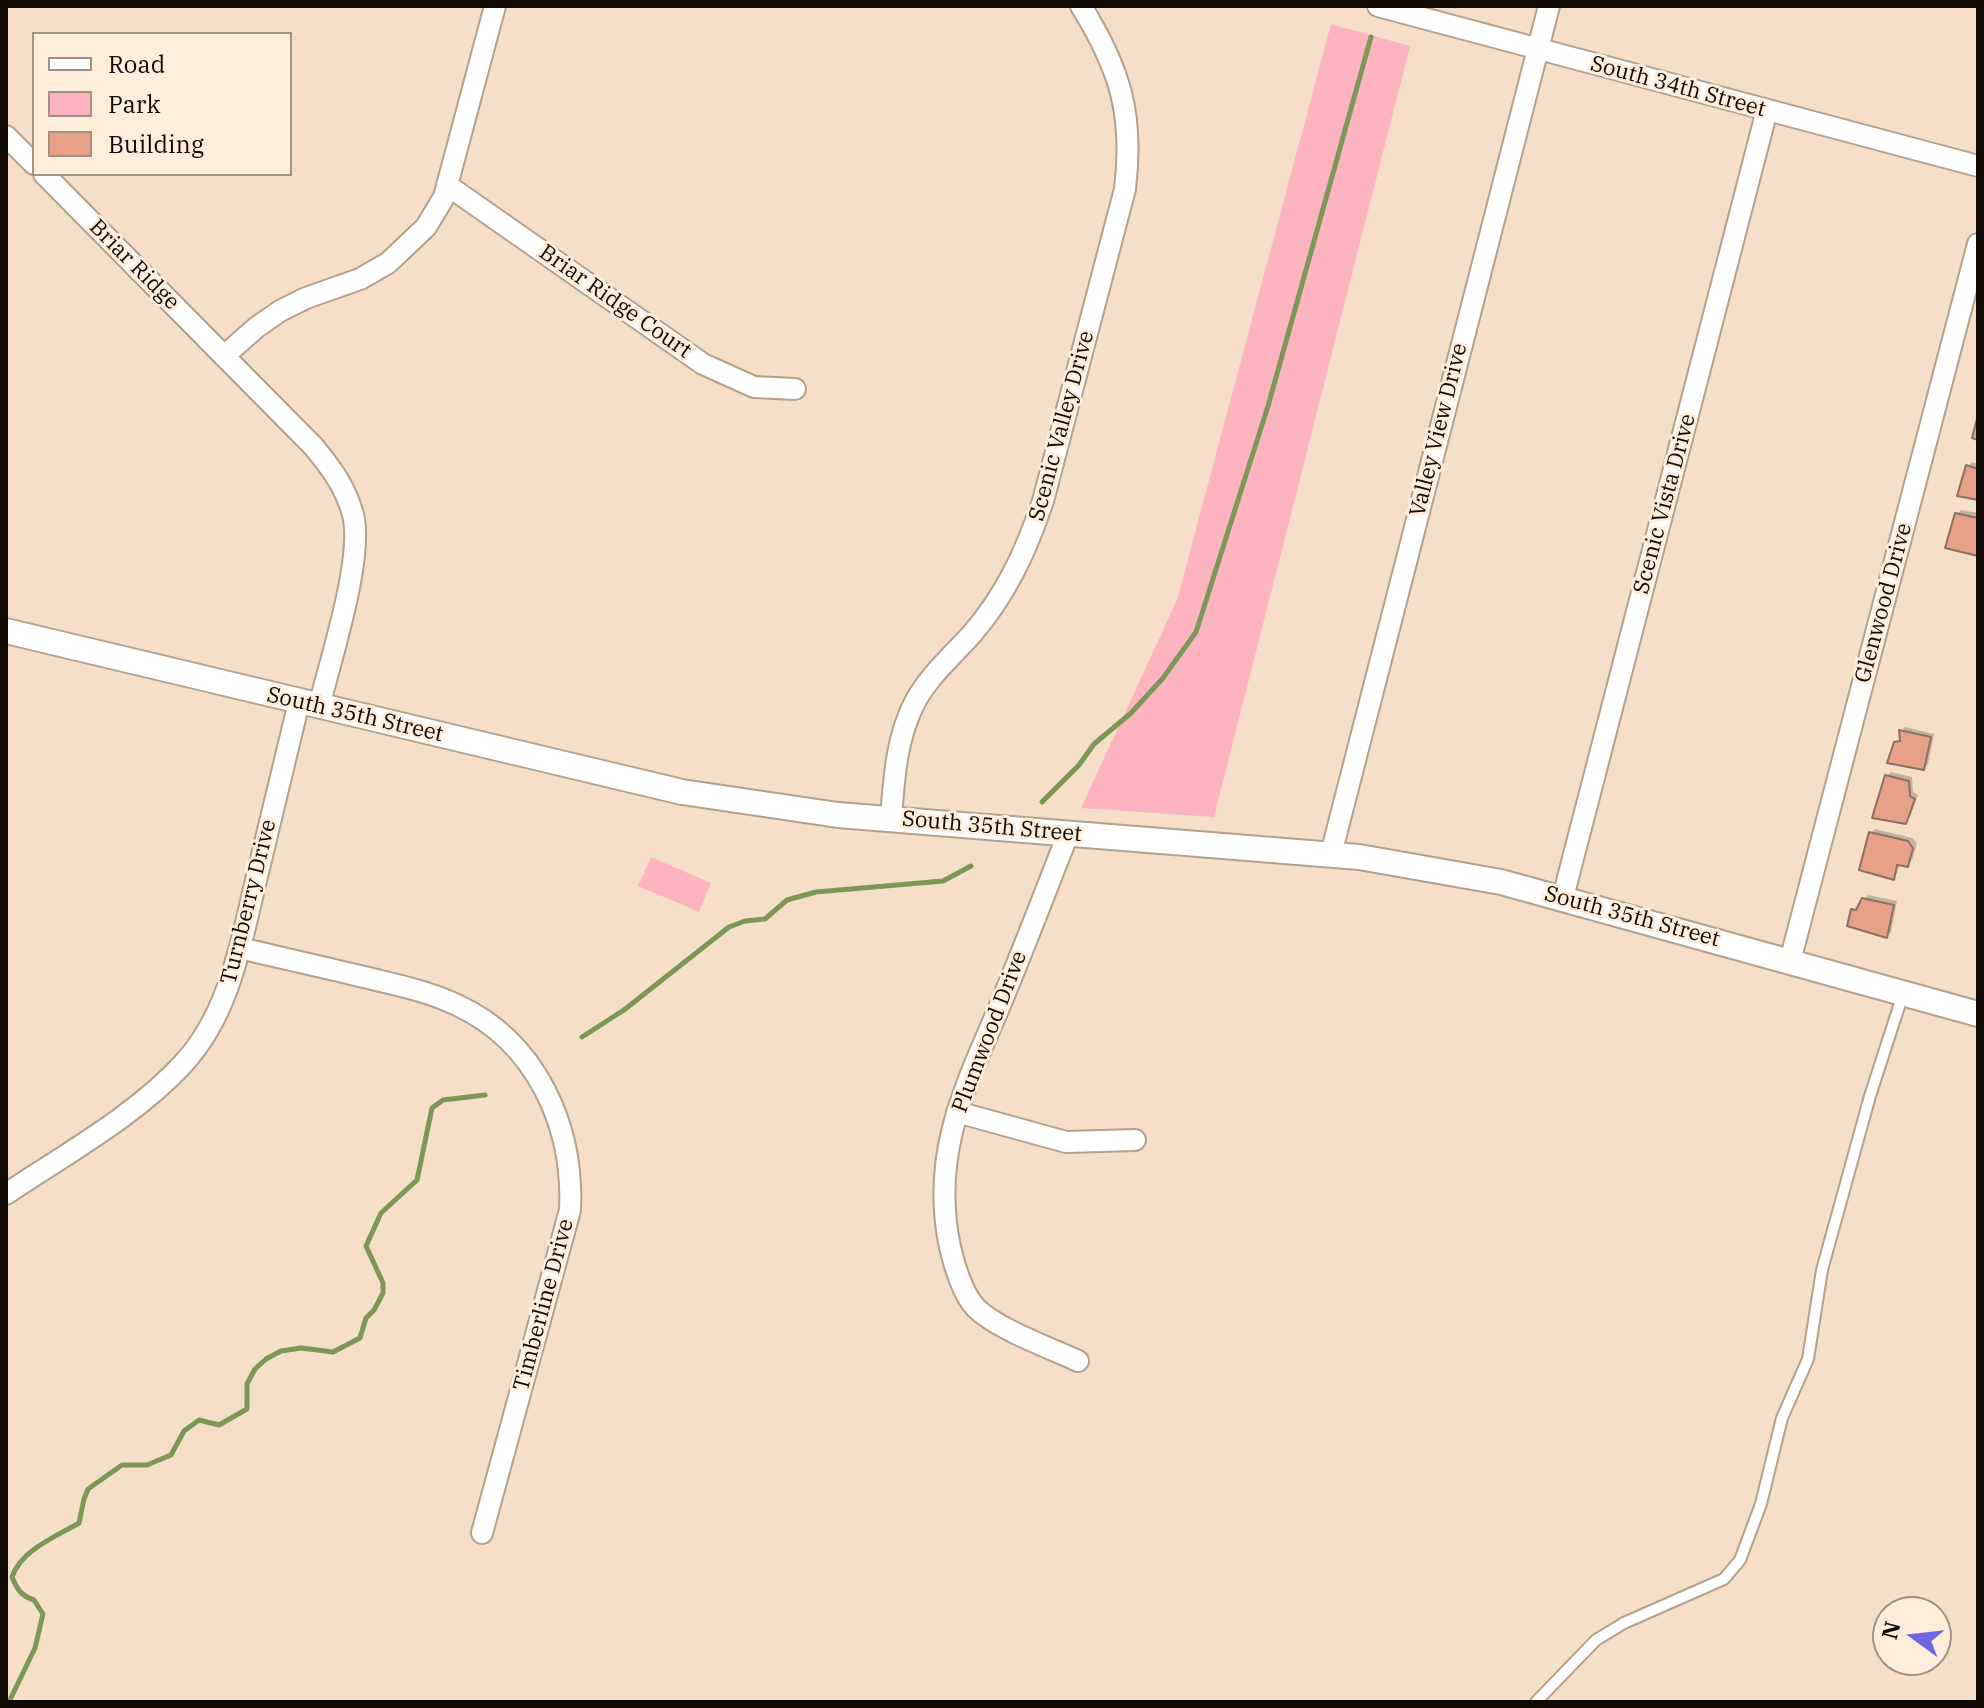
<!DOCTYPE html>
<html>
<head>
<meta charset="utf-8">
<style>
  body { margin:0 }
  #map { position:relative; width:1984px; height:1708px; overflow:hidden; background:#f5dfc8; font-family:"IBM Plex Serif",serif }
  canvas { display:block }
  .frame { position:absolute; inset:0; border:8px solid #110a04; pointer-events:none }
  .legend { position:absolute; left:32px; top:32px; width:260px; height:144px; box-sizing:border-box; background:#ffeddb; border:2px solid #a09285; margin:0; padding:10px 14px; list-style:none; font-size:24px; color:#110a04 }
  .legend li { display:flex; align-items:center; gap:16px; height:40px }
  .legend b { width:40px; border:2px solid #a09285 }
  .north { position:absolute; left:1872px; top:1596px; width:80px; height:80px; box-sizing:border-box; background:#ffeddb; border:2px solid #a09285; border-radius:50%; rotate:285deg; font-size:22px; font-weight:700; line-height:32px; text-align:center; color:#110a04 }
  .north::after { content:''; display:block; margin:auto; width:28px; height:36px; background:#6e67e1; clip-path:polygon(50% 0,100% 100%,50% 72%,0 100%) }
</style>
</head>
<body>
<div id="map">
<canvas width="1984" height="1708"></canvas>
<div class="frame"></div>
<ul class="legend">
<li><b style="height:10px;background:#fff"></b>Road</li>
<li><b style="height:22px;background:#feb4be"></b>Park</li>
<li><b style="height:22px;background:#e8a088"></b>Building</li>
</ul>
<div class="north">N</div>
</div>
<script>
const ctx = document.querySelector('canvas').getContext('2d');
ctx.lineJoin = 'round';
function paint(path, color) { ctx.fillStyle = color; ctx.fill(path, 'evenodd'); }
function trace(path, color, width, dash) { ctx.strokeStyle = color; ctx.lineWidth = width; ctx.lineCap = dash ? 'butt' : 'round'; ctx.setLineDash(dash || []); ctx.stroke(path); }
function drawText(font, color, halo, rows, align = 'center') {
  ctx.font = font + ' "IBM Plex Serif",serif'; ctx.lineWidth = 6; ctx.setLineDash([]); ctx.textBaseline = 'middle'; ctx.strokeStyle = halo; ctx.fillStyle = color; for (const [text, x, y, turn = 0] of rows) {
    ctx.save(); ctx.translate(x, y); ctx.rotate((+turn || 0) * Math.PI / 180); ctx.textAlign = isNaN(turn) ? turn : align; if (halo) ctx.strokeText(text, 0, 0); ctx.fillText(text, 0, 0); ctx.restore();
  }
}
paint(new Path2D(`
  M1331,24L1410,46L1214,817L1081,808L1177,600Z
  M651,857L711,883L699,912L638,886Z`), '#feb4be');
paint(new Path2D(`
  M1972,462L1978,464V498L1968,466Z
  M1961,510L1978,513V553L1957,514Z
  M1905,727L1934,734L1928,764L1924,768L1910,740L1901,731Z
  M1891,772L1912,777L1913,792L1918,795L1910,817L1906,822L1887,776Z
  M1875,829L1912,838L1917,843L1912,860L1908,864L1900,863L1897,873L1893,877L1871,833Z
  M1868,895L1897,901L1891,932L1887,936L1853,910L1860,906Z`), '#0003');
trace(new Path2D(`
  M1042,802L1079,765L1094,744L1131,713L1163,678L1196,632L1268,406L1371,37
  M582,1037L624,1010L729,927L745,921L765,919L787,900L816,892L943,881L971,866
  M9,1702L35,1648L43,1614L34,1600C21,1596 17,1589 12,1577C21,1550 57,1536 79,1523L84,1499L88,1489L122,1465H147L171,1455L184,1431L199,1420L219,1425L247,1409V1384L255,1369L266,1359L281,1351L301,1348L333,1352L360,1338L366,1318L374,1310L383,1293V1283L366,1246L381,1213L417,1180L432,1108L443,1100L485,1095`), '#7d9759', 5);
const building = new Path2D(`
  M1978,415V440L1972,438Z
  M1966,465L1978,469V500L1957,496Z
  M1955,513L1978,518V556L1945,548Z
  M1899,730L1931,737L1924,770L1887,763L1894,742L1900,741Z
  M1885,775L1909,781L1910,796L1915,799L1906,824L1872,818Z
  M1869,832L1908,841L1913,848L1908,867L1897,865L1894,880L1859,870Z
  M1862,898L1894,905L1887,938L1847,926L1851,909L1856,910Z`);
paint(building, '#e8a088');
trace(building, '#8c6f65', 2);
const service = new Path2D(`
  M1536,1702L1596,1640L1624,1623L1724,1579L1740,1560L1761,1504L1782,1418L1808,1359L1822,1270L1870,1096L1903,994`);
const minor = new Path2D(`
  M1378,6L1978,166
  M6,136L34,164
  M44,174L314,447C331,468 344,485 352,511C366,553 330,660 319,707
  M447,185L703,364L754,387L795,389
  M224,356L257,327L280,311L306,298L360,279L388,263L426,227L444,197L495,6
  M891,819C894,779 896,737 916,700C930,675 952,656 971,635C1006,595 1026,551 1043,501L1125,189C1134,114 1120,69 1081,6
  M1068,834C1049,883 1030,932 1010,981C974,1072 928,1144 950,1247C954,1265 963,1295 976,1308C997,1329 1050,1348 1078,1361
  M1331,854L1549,6
  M1563,897L1767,110
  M240,948C281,958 323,967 364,977C396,985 428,991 457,1005C537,1042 574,1127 570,1210L482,1533
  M1790,961L1978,244
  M957,1112L1066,1142L1135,1140
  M6,1194C64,1155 135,1116 183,1064C232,1011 242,936 259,868C272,812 286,757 299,702`);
const tertiary = new Path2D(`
  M6,631L682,792L838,815L1359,857L1501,882L1978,1014`);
trace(service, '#b5a08a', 14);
trace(minor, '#b5a08a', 24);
trace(tertiary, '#b5a08a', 28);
trace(service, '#fff', 10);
trace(minor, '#fff', 20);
trace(tertiary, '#fff', 24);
drawText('22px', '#110a04', '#ffeddb', [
  ["South 34th Street",1678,87,15],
  ["Briar Ridge",134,265,45],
  ["Briar Ridge Court",615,302,35],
  ["Scenic Valley Drive",1062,426,-75],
  ["Valley View Drive",1439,430,-76],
  ["Scenic Vista Drive",1665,504,-75],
  ["Glenwood Drive",1884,603,-75],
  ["South 35th Street",355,715,13],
  ["South 35th Street",992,827,5],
  ["Turnberry Drive",249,902,-76],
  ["South 35th Street",1632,917,15],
  ["Plumwood Drive",990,1032,-69],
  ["Timberline Drive",544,1305,-75]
]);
</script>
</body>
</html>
